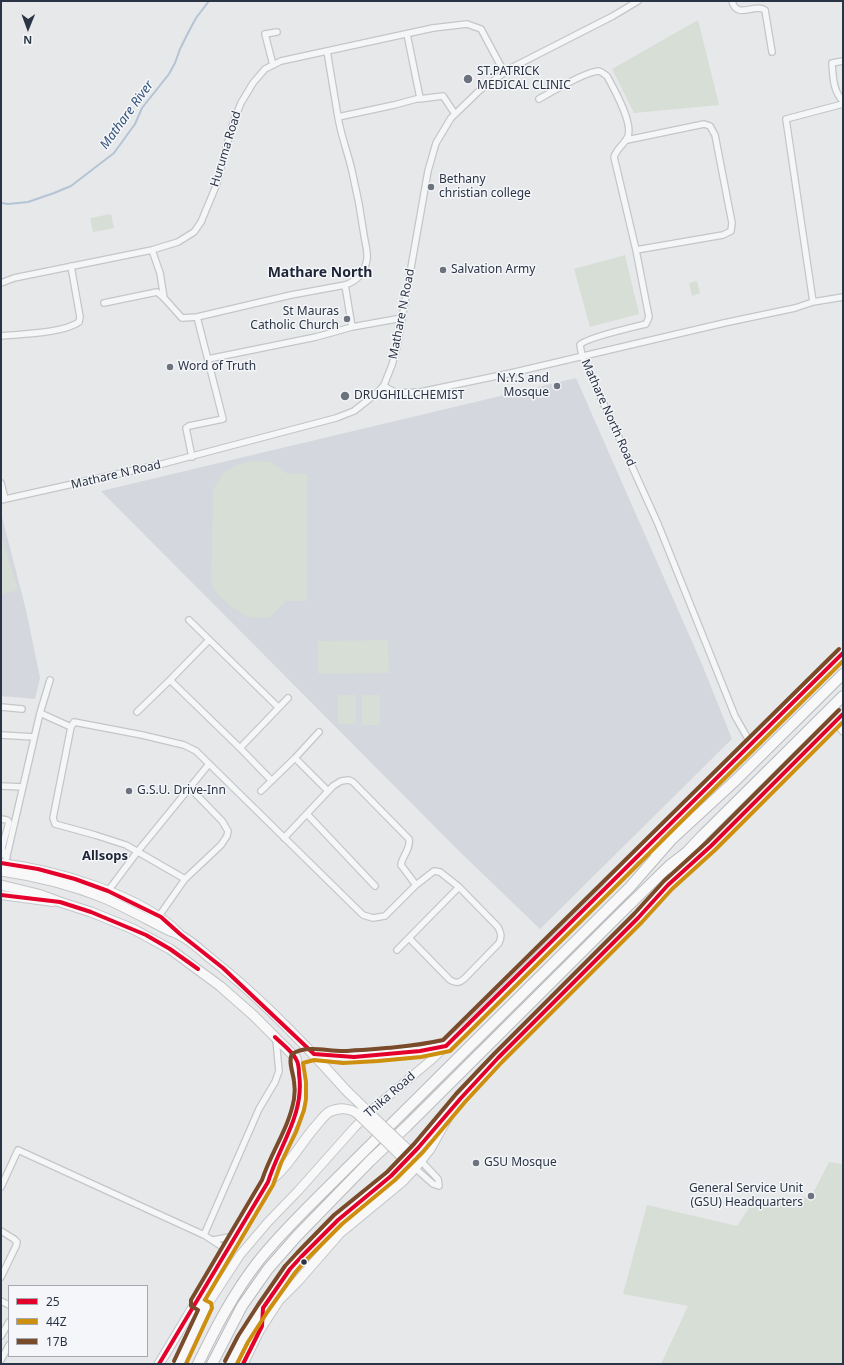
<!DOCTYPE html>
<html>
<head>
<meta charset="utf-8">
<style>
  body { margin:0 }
  #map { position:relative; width:844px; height:1365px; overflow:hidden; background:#e6e8ea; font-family:"Noto Sans",sans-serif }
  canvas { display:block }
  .frame { position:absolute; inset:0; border:2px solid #2b3445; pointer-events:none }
  .legend { position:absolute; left:8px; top:1285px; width:140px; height:72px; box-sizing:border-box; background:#f4f6f9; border:1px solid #a4a8b1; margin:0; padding:5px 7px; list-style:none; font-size:12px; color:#2b3445 }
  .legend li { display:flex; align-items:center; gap:8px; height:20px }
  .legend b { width:20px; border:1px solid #a4a8b1 }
  .north { position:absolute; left:8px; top:8px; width:40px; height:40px; -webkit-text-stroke:3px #f4f6f9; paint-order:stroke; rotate:181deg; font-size:11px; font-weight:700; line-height:16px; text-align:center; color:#2b3445 }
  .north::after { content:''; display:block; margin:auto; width:14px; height:18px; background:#2b3445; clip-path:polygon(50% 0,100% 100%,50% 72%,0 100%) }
</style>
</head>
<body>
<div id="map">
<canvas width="844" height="1365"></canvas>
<div class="frame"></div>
<ul class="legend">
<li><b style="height:5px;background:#e4002b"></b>25</li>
<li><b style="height:5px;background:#ce8f0e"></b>44Z</li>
<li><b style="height:5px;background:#7a4b2a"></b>17B</li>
</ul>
<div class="north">N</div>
</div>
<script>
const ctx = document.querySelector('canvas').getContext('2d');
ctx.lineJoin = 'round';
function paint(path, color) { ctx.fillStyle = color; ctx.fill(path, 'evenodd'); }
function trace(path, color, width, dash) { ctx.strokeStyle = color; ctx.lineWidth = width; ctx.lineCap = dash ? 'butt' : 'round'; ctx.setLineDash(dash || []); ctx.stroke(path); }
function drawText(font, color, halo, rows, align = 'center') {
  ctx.font = font + ' "Noto Sans",sans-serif'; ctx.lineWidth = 3; ctx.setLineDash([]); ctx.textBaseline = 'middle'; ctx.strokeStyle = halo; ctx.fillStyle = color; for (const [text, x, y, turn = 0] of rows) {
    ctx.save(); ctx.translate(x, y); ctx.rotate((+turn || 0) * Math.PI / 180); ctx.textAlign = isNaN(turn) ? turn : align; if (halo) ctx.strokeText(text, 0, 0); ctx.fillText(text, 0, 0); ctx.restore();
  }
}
paint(new Path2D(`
  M576,378L701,662L732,739L540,929L461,853L101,491Z
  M1,513L26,610L40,678L35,699L1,696Z`), '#d4d7dd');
paint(new Path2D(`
  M698,20L719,105L634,113L612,69Z
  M111,214L114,228L93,232L90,218Z
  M625,255L639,314L590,327L574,269Z
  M697,281L700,293L692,296L689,283Z
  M252,461L271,462L286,473L307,474V601H286L269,618L247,617L232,607L218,595L211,583L213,490L222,474L236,465Z
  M1,540H3L18,590L1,595Z
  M388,640L389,673L318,674V641Z
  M338,695H356V724H338Z
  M362,695H380V725H362Z
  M829,1162L843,1164V1364H661L688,1306L623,1294L647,1205L737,1226L753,1202L811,1197Z`), '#d6ded6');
trace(new Path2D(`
  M1,203L8,204L28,202L54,193L71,186L114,153L135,124L142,108L169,74L175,63L180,49L188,33L196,18L209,1`), '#b4c4d5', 2);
const minor = new Path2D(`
  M732,1C737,20 754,3 765,10L772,52
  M327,51L338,117
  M843,61L832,63C833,77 833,91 843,101
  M273,65L265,34L277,32
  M419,99L443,96L455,114
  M539,99C551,92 587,71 599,71C602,72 604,74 607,76C614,89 633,122 628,136C625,144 617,148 614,157L636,250L649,317L646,324C634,327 585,338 580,345L582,356L658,524L735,716L751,744
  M627,140L704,124L710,126L715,135L732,223L731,231L723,235L636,250
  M152,250L160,273L164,298
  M1,283L14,278L152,250L178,242L194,232L201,222L216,186L233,123L241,103L253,83L265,69L281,61L433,28L467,24L481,29L504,72
  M813,302L786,119L843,104
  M104,303L157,292L164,298L182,318L197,317L291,295L345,285
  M352,327L345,285C357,281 365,272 367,259C368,250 365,243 364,235C361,213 357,192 352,171C348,153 341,136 338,117L394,105L420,98L407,34
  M1,336C21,334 64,333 79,322L80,317L71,266
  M208,359L316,337L352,327L402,318
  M384,385L387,388L397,393L420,392L511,373L724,323L795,308L813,302L843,297
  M192,457L186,428L189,426L223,419L197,317
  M1,483L5,499
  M1,500L162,464L336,418L354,411L378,392L384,385L392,365L397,347L406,296L428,171L436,143L451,118L480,90L511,68L613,16L638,1
  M189,620L278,707
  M209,640L170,680L240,748L271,780
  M1,707L22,709
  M137,712L170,680
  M40,713L71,727
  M835,722L843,732
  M1,735L34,737
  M240,748L288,698
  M295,758L328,791
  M1,786L23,787
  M261,791L295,758L319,732
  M307,814L375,886
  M1,819L7,820L9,822L2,848L4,855L7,857
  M284,838L333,786L341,781L349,780L353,782L409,839C411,849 402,856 401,865L416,885
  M5,864L40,713L50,680
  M185,879L221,845L227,836L228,831L222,821L190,788
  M108,891L138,851L209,764
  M159,916L185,879L126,845L95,835L55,824L53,818L71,727L74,722L142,735L184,745L196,751L363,915L373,918L385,916L416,885L434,871L440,872L459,887L498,927C501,933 502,936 499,943L465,978C460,983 456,984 450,980L409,938
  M397,950L459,887
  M415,1168L433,1184L439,1186L438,1179L421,1161
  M1,1187L18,1150L204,1235L227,1250
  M1,1231L14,1239L17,1242L16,1246L1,1277
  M204,1235L259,1109L275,1082L279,1071L276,1040
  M213,1240L235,1236
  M1,1301L9,1305
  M1,1336L9,1322
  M1,1360L9,1345`);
const secondary = new Path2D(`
  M1,863C54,869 143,895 180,934
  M1,895L53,902
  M179,1364L206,1307L240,1255L268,1222L298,1191L354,1128L373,1109L430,1061L470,1024L604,891L637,856L843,653
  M230,1364L243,1339L263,1308L290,1269L301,1257L338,1220L391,1176L418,1148L461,1098L498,1058L638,918L668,885L711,846L843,714`);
const primary = new Path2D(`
  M1,871C36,876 72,885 104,898C127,908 148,920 170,931C186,936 198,948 210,958C259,996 302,1041 343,1087C350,1095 358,1101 364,1108
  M1,885L38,894L60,902L91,912L133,929L170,949L220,986L253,1015L296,1058L300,1076V1099L297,1112L273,1166L268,1182
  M314,1054L354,1057L420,1051L446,1046
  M406,1148L412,1154
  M399,1154L407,1160
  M376,1188L400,1182
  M196,1303L206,1307
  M262,1324L263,1308
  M159,1364L268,1182C287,1169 299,1146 314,1128C319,1123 323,1116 329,1112C339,1107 350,1108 358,1114
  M243,1364L259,1331L279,1300L299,1280L340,1233L403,1181L415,1168L430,1149L454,1106`);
const trunk = new Path2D(`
  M637,856L668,841
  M668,885L684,858
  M198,1364C215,1329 233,1294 257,1263C277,1237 302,1213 326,1189L630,887L672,839L737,779L843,674
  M212,1364L242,1306L268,1269L297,1236L370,1161L407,1126L623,911L669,866L687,852L701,837L843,696`);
trace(minor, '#c4c6c8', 8);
trace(secondary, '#c4c6c8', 10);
trace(primary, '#c2c5c8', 11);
trace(trunk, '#b8bbbf', 12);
trace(minor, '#f5f6f7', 5.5);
trace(secondary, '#f8f8f8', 8);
trace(primary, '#f8f8f8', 9);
trace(trunk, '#f8f8f8', 10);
const primaryBridge = new Path2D(`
  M364,1108L406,1148
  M358,1114L399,1154`);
trace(primaryBridge, '#c2c5c8', 11, []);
trace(primaryBridge, '#f8f8f8', 9);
trace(new Path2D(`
  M1,863L38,869L75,879L108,891L161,917L180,934L223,968L314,1054L354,1057L420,1051L446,1046L843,653
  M1,895L60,902L91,912L146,935L170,949L198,969
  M159,1364L268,1182C279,1146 305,1114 299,1074C299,1070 299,1064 296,1059C292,1051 282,1044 275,1037
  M243,1364L262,1326L263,1308L290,1269L301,1257L338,1220L391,1176L418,1148L461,1098L498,1058L638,918L668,885L711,846L843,714`), '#e4002b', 4);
trace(new Path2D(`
  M186,1364L212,1308L211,1303L205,1300L273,1185L281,1163L296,1132L304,1110L306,1099V1082L303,1063L314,1060L343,1063L378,1061L421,1057L450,1051L843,661
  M237,1364L248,1342L268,1311L295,1273L305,1261L342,1224L395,1180L423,1152L465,1102L502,1062L642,922L672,889L715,850L843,722`), '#ce8f0e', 4);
trace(new Path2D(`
  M174,1361L198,1310L191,1306V1300L262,1180C271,1152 289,1128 294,1099C295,1093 295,1087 294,1081C293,1073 288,1061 292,1054C308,1044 328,1052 346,1051C378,1049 411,1047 443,1040L839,649
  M225,1361L238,1336L258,1305L285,1266L297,1253L334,1215L387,1172L414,1144L456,1094L494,1054L634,914L664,881L707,842L839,710`), '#7a4b2a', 4);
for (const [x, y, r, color] of [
  [468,79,5,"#6c737f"],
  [431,187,4,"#6c737f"],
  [443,270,4,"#6c737f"],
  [347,319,4,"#6c737f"],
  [170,367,4,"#6c737f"],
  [557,386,4,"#6c737f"],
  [345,396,5,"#6c737f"],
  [129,791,4,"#6c737f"],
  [476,1163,4,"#6c737f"],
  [811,1196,4,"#6c737f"],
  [304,1262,3.5,"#2b3445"]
]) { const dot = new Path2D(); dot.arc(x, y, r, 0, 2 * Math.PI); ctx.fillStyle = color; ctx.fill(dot); trace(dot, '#f4f6f9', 1.5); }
drawText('12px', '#2b3445', '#f4f6f9', [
  ["ST.PATRICK",477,72],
  ["MEDICAL CLINIC",477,86],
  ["Bethany",439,180],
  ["christian college",439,194],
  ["Salvation Army",451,270],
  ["St Mauras",339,312,"right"],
  ["Catholic Church",339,326,"right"],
  ["Word of Truth",178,367],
  ["N.Y.S and",549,379,"right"],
  ["Mosque",549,393,"right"],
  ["DRUGHILLCHEMIST",354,396],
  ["G.S.U. Drive-Inn",137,791],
  ["GSU Mosque",484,1163],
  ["General Service Unit",803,1189,"right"],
  ["(GSU) Headquarters",803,1203,"right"]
], 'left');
drawText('12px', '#2b3445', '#f4f6f9', [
  ["Huruma Road",226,149,-73],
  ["Mathare N Road",402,314,-79],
  ["Mathare North Road",608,413,66],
  ["Mathare N Road",116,475,-13],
  ["Thika Road",390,1095,-41]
]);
drawText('italic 13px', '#34527a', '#f4f6f9', [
  ["Mathare River",127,115,-54]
]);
drawText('bold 13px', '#1d2536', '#f4f6f9', [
  ["Allsops",105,856]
]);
drawText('bold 14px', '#1d2536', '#f4f6f9', [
  ["Mathare North",320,273]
]);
</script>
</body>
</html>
